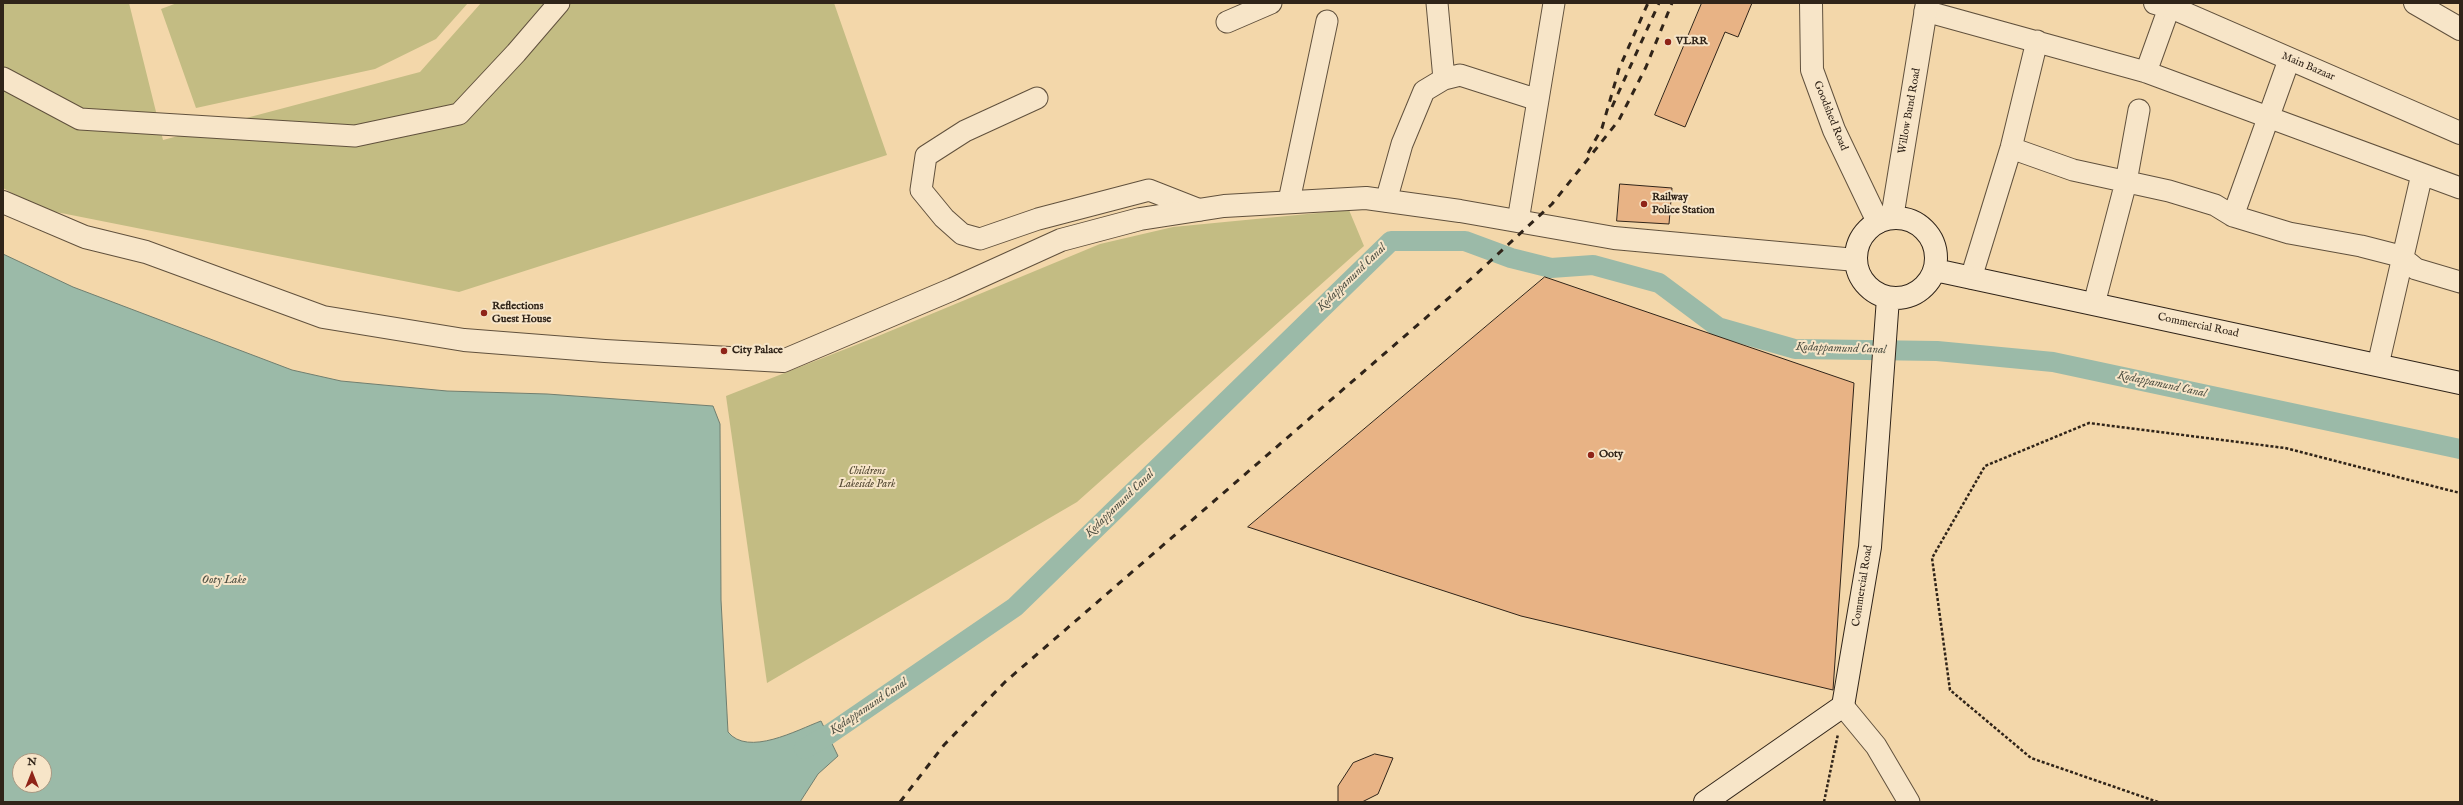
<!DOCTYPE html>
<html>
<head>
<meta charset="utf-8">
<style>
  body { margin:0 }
  #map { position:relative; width:2463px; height:805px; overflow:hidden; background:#f3d7aa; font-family:"IM FELL English",serif }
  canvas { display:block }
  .frame { position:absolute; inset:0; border:4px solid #302419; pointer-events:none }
  .north { position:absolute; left:12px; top:753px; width:40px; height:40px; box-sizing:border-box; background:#f7e5c8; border:1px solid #a79882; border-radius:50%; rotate:0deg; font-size:11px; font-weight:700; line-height:16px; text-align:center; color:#302419 }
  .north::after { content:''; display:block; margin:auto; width:14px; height:18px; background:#8f2418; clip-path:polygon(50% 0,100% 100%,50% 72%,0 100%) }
</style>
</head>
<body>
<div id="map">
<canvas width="2463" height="805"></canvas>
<div class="frame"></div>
<div class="north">N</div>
</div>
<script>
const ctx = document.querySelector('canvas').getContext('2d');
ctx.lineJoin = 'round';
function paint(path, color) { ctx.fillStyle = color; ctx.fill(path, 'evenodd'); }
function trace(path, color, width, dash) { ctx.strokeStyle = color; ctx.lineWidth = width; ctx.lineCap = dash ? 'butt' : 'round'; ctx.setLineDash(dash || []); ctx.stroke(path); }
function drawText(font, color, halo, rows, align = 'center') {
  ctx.font = font + ' "IM FELL English",serif'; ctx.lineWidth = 4; ctx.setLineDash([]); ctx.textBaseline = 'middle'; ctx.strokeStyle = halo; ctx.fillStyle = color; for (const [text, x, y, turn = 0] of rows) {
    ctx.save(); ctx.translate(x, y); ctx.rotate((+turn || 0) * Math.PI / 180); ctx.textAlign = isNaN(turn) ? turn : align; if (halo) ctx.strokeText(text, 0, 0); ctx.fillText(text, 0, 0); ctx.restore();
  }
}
paint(new Path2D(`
  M3,3H129L163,140L420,72L481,3H834L887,155L459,292L41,209L3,188Z
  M177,3H468L436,39L375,69L196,108L161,9Z
  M1349,210L1364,246L1077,502L767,683L726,396L871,339L1100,244L1173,227Z`), '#c3bc83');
const water = new Path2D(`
  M3,254L73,287L292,370L341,381L447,391L547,394L713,406L720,424L721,600L728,732C748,757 797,730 821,721L838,756L818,774L800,802H3ZM20,761H44V785H20Z`);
paint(water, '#9bbaa8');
trace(water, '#707e6f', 1);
trace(new Path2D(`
  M804,749L828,735L1015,607L1391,241H1465L1511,258L1551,268L1593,265L1659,283L1718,327L1795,349L1937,351L2053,362L2460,449`), '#9bbaa8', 20);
const building = new Path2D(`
  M1702,3H1752L1738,37L1725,32L1685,127L1655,115Z
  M1620,184L1672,188L1669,224L1617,221Z
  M1545,277L1854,383L1833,690L1521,616L1248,527Z
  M1375,754L1393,758L1378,794L1362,802H1338V786L1353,763Z`);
paint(building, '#e8b385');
trace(building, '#302419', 1);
const minor = new Path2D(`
  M1437,3L1444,79
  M1925,11L2146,72L2460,188
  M1227,22L1271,3
  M2146,72L2169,8
  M3,78L80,119L355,136L459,114L516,53L559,3
  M1037,98L965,131L926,156L921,190L944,218L962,234L980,239L1038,219L1149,190L1200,210
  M2011,148L2073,170L2169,191L2215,205L2233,216L2289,233L2361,246L2400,256L2416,269L2460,282
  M1289,201L1327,21
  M1386,201L1402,144L1424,91L1444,79L1460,75L1538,100
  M2233,216L2289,60
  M1518,221L1554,3
  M1971,278L2011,148L2037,41
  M2094,304L2126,182L2139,110
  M2378,365L2422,174
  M1843,706L1876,746L1909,802`);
const tertiary = new Path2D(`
  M1811,3L1812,70L1834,130L1878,222
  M2155,3L2175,9L2460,133
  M2415,3L2460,29
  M3,202L85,237L146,252L323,317L464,340L605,351L783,361L953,289L1061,240L1140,219L1224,206L1366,198L1460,211L1614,238L1856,260
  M1892,218L1927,3`);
const secondary = new Path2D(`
  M1856 258a40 40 0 1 1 80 0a40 40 0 1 1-80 0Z
  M1935,270L2460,383
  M1705,802L1843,706L1870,547L1888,298`);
trace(minor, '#61513d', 23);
trace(tertiary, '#61513d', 24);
trace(secondary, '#302419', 24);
trace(new Path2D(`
  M1824,802L1838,734
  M2158,802L2031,758L1950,690L1932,558L1985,466L2089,423L2285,448L2460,493`), '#302419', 2.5, [3, 2]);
trace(minor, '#f7e5c8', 21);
trace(tertiary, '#f7e5c8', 22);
trace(secondary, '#f7e5c8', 22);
trace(new Path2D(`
  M1612,107L1659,3
  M1588,153L1602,128L1619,69L1648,3
  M900,802L944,745L1005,682L1473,277L1552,204L1619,120L1646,67L1672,3`), '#302419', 3, [7, 7]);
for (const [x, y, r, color] of [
  [1668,42,4,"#8f2418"],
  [1644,204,4,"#8f2418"],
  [484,313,4,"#8f2418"],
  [724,351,4,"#8f2418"],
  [1591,455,4,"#8f2418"]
]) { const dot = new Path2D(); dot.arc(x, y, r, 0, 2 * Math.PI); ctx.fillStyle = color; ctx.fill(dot); trace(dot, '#f7e5c8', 1.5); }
drawText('bold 11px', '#302419', '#f7e5c8', [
  ["VLRR",1676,42],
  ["Railway",1652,198],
  ["Police Station",1652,211],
  ["Reflections",492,307],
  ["Guest House",492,320],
  ["City Palace",732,351],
  ["Ooty",1599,455]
], 'left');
drawText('11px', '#302419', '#f7e5c8', [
  ["Main Bazaar",2308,67,23],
  ["Willow Bund Road",1910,111,-80],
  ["Goodshed Road",1830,116,68],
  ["Commercial Road",2198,326,12],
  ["Commercial Road",1863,586,-81]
]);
drawText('italic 11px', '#554a34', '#f7e5c8', [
  ["Childrens",867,472],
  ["Lakeside Park",867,485]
]);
drawText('italic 12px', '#505144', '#f7e5c8', [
  ["Kodappamund Canal",1352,278,-44],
  ["Kodappamund Canal",1841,349,2],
  ["Kodappamund Canal",2162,385,12],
  ["Kodappamund Canal",1120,504,-44],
  ["Ooty Lake",224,581],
  ["Kodappamund Canal",869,707,-34]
]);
</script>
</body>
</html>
